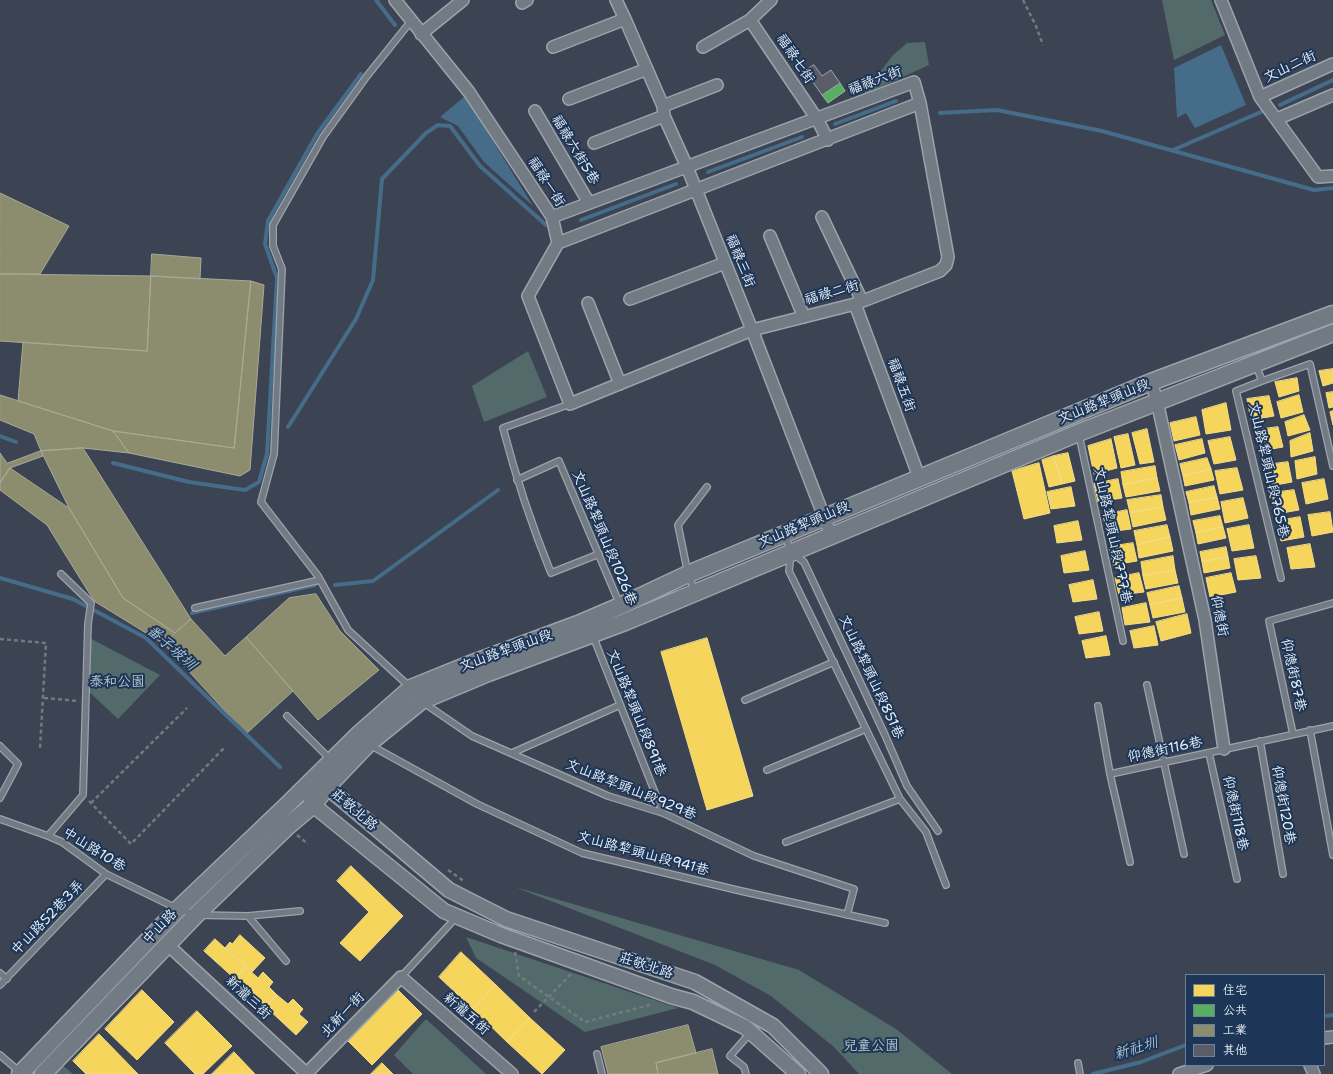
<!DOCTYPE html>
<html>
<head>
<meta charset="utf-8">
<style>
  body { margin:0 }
  #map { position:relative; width:1333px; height:1074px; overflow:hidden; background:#3c4454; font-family:"Shantell Sans","LXGW WenKai TC",sans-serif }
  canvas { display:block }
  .legend { position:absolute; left:1185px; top:974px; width:140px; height:92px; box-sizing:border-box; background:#1d3557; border:1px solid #6e8097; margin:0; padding:5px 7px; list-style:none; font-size:12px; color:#e8f1f8 }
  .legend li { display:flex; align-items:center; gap:8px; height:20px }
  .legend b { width:20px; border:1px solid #6e8097 }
</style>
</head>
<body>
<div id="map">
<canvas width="1333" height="1074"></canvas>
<ul class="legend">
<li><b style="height:11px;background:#f6d55c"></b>住宅</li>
<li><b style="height:11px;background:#5aae61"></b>公共</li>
<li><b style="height:11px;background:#8c8c6e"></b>工業</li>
<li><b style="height:11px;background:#5a5d68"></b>其他</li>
</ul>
</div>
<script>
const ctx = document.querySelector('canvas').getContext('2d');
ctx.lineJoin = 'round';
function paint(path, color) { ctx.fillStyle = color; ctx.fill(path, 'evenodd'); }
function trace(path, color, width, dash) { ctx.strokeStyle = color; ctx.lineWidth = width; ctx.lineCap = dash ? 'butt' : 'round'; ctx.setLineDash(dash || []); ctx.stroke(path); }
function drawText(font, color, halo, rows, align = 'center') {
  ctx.font = font + ' "Shantell Sans","LXGW WenKai TC",sans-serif'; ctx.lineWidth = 4; ctx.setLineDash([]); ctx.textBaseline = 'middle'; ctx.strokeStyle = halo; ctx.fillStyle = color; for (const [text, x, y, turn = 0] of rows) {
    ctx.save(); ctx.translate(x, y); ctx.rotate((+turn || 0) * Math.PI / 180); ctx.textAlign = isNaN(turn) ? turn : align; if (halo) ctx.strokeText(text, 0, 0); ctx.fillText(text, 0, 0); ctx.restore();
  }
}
paint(new Path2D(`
  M1162,0H1211L1225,35L1174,60Z
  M925,42L929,65L863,95L892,56L907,43Z
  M528,351L547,397L484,422L472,386Z
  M86,636L160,675L118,719L86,689Z
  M515,887L799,970L896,1029L952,1074H859L834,1047L771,996L715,965Z
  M466,937L678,1008L585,1032L476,958Z
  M426,1019L486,1074H413L394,1055Z
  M60,1063L73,1074H48Z`), '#526b6a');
paint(new Path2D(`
  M1221,45L1246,105L1195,128L1186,113L1177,118L1174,68Z
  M465,96L533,206L484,162L458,126L440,117Z`), '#456c89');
const homes = new Path2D(`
  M1333,369V383L1323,386L1319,371Z
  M1297,378L1299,391L1279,397L1275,382Z
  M1333,392V407L1329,408L1326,393Z
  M1299,395L1303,412L1281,418L1277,402Z
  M1269,396L1274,416L1251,420L1247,399Z
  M1226,403L1231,430L1206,434L1202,410Z
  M1333,411V425L1330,412Z
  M1304,415L1310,430L1288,436L1285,422Z
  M1196,417L1200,435L1174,441L1170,423Z
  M1278,427L1283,447L1260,451L1256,430Z
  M1147,429L1154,462L1140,464L1132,433Z
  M1310,433L1313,451L1291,457L1290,441Z
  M1128,434L1135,465L1121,468L1114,437Z
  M1230,437L1236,460L1214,464L1208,441Z
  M1111,439L1117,468L1094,474L1088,446Z
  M1202,439L1205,453L1179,460L1175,445Z
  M1068,453L1075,481L1062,484L1054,456Z
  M1054,456L1062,484L1049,487L1042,460Z
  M1315,457L1317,474L1297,479L1295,461Z
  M1207,458L1211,469L1183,476L1180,464Z
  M1288,462L1292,482L1270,486L1266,465Z
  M1039,463L1050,513L1024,519L1012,471Z
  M1155,466L1157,478L1123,485L1121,472Z
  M1237,468L1243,490L1220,494L1215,471Z
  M1211,469L1214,480L1185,486L1183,476Z
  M1157,478L1160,491L1126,497L1123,485Z
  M1118,479L1122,498L1098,502L1094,484Z
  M1324,479L1328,499L1306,504L1302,483Z
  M1214,486L1217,497L1189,503L1186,492Z
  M1071,487L1075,506L1051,509L1047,492Z
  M1294,490L1299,510L1276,514L1272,493Z
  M1161,495L1163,507L1130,513L1127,500Z
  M1217,497L1220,509L1191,515L1189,503Z
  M1243,498L1248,518L1225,523L1221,502Z
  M1163,507L1166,520L1133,527L1130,513Z
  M1127,510L1131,529L1107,532L1103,515Z
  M1330,512L1333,532L1312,536L1308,515Z
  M1220,516L1223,527L1196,533L1193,521Z
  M1300,517L1304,537L1281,541L1277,521Z
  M1078,521L1082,540L1057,543L1054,526Z
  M1167,525L1170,537L1137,545L1134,531Z
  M1249,525L1254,548L1232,551L1227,529Z
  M1223,527L1226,538L1198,544L1196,533Z
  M1170,537L1173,551L1139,558L1137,545Z
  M1133,543L1137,561L1113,565L1109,547Z
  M1310,544L1315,567L1291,569L1287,548Z
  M1226,547L1228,557L1202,562L1200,552Z
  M1085,551L1089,570L1064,573L1061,556Z
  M1173,556L1175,570L1143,576L1141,562Z
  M1256,556L1261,578L1238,580L1234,559Z
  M1228,557L1230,568L1204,573L1202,562Z
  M1175,570L1178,583L1146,589L1143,576Z
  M1139,573L1144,592L1119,595L1115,578Z
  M1231,573L1236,592L1210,597L1206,578Z
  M1093,580L1097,599L1073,602L1069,585Z
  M1179,586L1182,598L1150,605L1147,593Z
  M1182,598L1185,612L1153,618L1150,605Z
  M1146,603L1150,622L1125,625L1122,608Z
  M1099,612L1103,631L1079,634L1075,617Z
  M1187,614L1191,633L1161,641L1156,622Z
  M1154,626L1158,645L1134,648L1130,631Z
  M1106,636L1110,655L1086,658L1082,641Z
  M707,638L753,796L707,810L661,652Z
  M351,866L403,916L360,961L340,943L369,912L337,881Z
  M240,935L265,958L252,972L225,948L230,942L232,944Z
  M215,939L246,967L235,979L204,951Z
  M461,952L496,985L473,1009L439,977Z
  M246,967L258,978L263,972L273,982L269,987L277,995L266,1007L235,979Z
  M496,985L530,1018L507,1042L473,1009Z
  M142,990L174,1022L137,1060L105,1029Z
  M398,990L422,1014L372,1065L348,1041Z
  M277,995L288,1004L293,999L303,1009L299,1014L308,1022L296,1035L266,1007Z
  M197,1011L232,1046L203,1074H195L165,1043Z
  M530,1018L565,1050L542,1074L507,1042Z
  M99,1034L138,1074H86L73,1061Z
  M234,1052L255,1074H212Z
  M382,1063L393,1074H371Z`);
paint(homes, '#f6d55c');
trace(homes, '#f2dd8b', 1);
const public = new Path2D(`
  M840,83L845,91L828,103L822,95Z`);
paint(public, '#5aae61');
trace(public, '#85c28e', 1);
const industry = new Path2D(`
  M0,193L69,226L40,274H0Z
  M152,254L201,258L200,279L151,276Z
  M0,274L151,276L147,351L0,341Z
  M151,276L251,281L234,448L113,431L18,401L23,342L147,351Z
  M251,281L264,285L250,470L240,476L129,453L113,431L234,448Z
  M0,395L113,431L129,453L83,448L41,451L34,434L0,420Z
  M83,448L191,619L175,633L123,598L69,508L41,451Z
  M41,451L43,456L10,468L0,483V453L7,463Z
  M10,468L69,508L123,598L175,633L164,644L94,601L47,525L0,490V483Z
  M316,594L340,631L379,670L318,720L246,637L289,598Z
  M191,619L225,656L246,637L293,691L246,734L164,644Z
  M688,1025L696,1053L656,1063L658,1074H608L601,1047Z
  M712,1049L718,1074H658L656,1063Z`);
paint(industry, '#8c8c6e');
trace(industry, '#a8aa97', 1);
trace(new Path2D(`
  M376,0L395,25
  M1280,105L1333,80
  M940,113L997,110L1102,131L1314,190L1333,188
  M835,124L896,101
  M1173,150L1261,112
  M708,172L802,137
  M581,220L676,184
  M288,427L356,319L373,280L382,179L426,133L438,125L450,126L480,166L546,225
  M0,436L16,442
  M113,463L189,482L245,490L259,482L267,454L277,278L265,244L268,221L317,134L361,74
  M0,578L73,599L146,638L280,767
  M335,585L373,581L498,490
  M192,613L315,585
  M1324,1016L1333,1015
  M1093,1074L1141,1062L1186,1045`), '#456c89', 4);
const building = new Path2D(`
  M814,65L822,76L831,70L840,83L822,95L805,71Z`);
paint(building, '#5a5d68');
trace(building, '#9da3ab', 1);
const service = new Path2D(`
  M411,21L367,76L323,137L273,225V246L282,269L274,454L261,502L318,576L348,630L411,688L421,701L472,736L608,796L663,813L754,856L854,889L847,915
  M1256,365L1262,381L1236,391L1281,578
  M1262,381L1310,364L1333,466
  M570,404L503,428C516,478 532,526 551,573L599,554
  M1079,435L1123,641
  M517,480L559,461L620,605
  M785,535L791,552L804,562L885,735L907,786L938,831
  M791,554L789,571L900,799
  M695,592L688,574L678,525L707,487
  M195,608L320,580
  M593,636L663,813
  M1147,685L1184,854
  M745,700L834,662
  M1098,706L1110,774L1130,862
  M287,716L331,760
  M1310,730L1333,855
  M1293,734L1269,621L1333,603
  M1260,741L1283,874
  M370,745L477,804L582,853L741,891L885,923
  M0,746L18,764L0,798
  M512,753L620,705
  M1209,753L1237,879
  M767,770L866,729
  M1110,774L1333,726
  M0,819L48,836L62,842L106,874L178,909L196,915L248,916L286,961
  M48,836L83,795L88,624L91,603L61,574
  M786,842L900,799L926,832L946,885
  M248,916L300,911
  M0,973L7,979
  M401,977L451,923
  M0,985L106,874
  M597,1054L602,1074
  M0,1055L20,1072
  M1078,1063L1080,1074
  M746,1074L744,1067L730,1056L751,1032`);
const minor = new Path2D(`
  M395,0L469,92L552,217L558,243L528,296L570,404L752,330L855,304L940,271L946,265L948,257L920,103L914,82L552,217
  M616,0L625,19L663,106L664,116L687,167L752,330L831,535
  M771,0L750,20L817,119L828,140
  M1221,0L1260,97L1318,177L1333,176
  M522,3L527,0
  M421,34L463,0
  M553,47L625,19
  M703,47L750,20
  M1260,97L1333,64
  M569,99L647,69
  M663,106L717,85
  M535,111L589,203
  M1277,119L1333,95
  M594,143L664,116
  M822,217L862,301
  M770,236L804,317
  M558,243L920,103
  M630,299L725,263
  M588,303L620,384
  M855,304L919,477
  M1151,382L1157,401L1205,620L1224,749
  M168,945L307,1074
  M1324,1038L1333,1037
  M1310,1065L1314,1074
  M306,1074L401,977L512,1074
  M1179,1074L1207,1065`);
const tertiary = new Path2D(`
  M316,786L327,787L449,890L506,919L695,982L773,1026L821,1074
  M309,795L313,805L444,911L501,935L671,996L693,1002L745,1027L798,1074`);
const secondary = new Path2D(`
  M20,1074L178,909L287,805L360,733L411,688L465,666L578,624L620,606L688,574L1151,382L1333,314
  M43,1074L196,915L288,826L313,805L327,787L368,744L421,701L488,673L625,622L1078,433L1333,333`);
trace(service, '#9da3ab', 8);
trace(minor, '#9da3ab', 14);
trace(tertiary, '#9da3ab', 17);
trace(secondary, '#9da3ab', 19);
trace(new Path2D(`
  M1023,0L1036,26L1043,45
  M0,639L46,643L40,749
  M44,698L79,701
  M89,801L131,844L224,748
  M91,803L187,708
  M297,835L308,844
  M448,870L465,882
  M515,952L519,976L585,1022L653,1004
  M534,1012L571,974`), '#727982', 2.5, [4, 3]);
trace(service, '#727a84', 5.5);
trace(minor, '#727a84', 11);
trace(tertiary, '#727a84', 14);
trace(secondary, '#727a84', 16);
drawText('14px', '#e8f1f8', '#1d3557', [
  ["福祿七街",795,59,56],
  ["文山二街",1290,67,-25],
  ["福祿六街",875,81,-21],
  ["福祿六街5巷",575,150,59],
  ["福祿一街",546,182,57],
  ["福祿三街",740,261,68],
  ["福祿二街",832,293,-16],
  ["福祿五街",901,385,70],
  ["文山路犂頭山段",1104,402,-22],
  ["文山路犂頭山段765巷",1268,470,77],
  ["文山路犂頭山段",804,525,-23],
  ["文山路犂頭山段777巷",1112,535,78],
  ["文山路犂頭山段1026巷",604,538,67],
  ["仰德街",1219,616,79],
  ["文山路犂頭山段",506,651,-20],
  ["仰德街87巷",1293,675,78],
  ["文山路犂頭山段851巷",871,677,65],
  ["文山路犂頭山段891巷",636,713,68],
  ["仰德街116巷",1165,750,-12],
  ["文山路犂頭山段929巷",631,790,22],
  ["仰德街120巷",1283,805,80],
  ["莊敬北路",354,810,41],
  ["仰德街118巷",1235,813,78],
  ["中山路10巷",94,850,32],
  ["文山路犂頭山段941巷",643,854,15],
  ["中山路52巷3弄",48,918,-46],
  ["中山路",160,927,-46],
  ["莊敬北路",646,966,18],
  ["新瀧三街",248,998,43],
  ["新瀧五街",466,1014,41],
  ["北新一街",343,1015,-46]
]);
drawText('14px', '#b5c4c8', '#1d3557', [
  ["泰和公園",117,682],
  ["兒童公園",871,1046]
]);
drawText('italic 15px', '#afc4d3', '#1d3557', [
  ["番子坡圳",171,648,41],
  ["新社圳",1136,1049,-17]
]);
</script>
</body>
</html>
